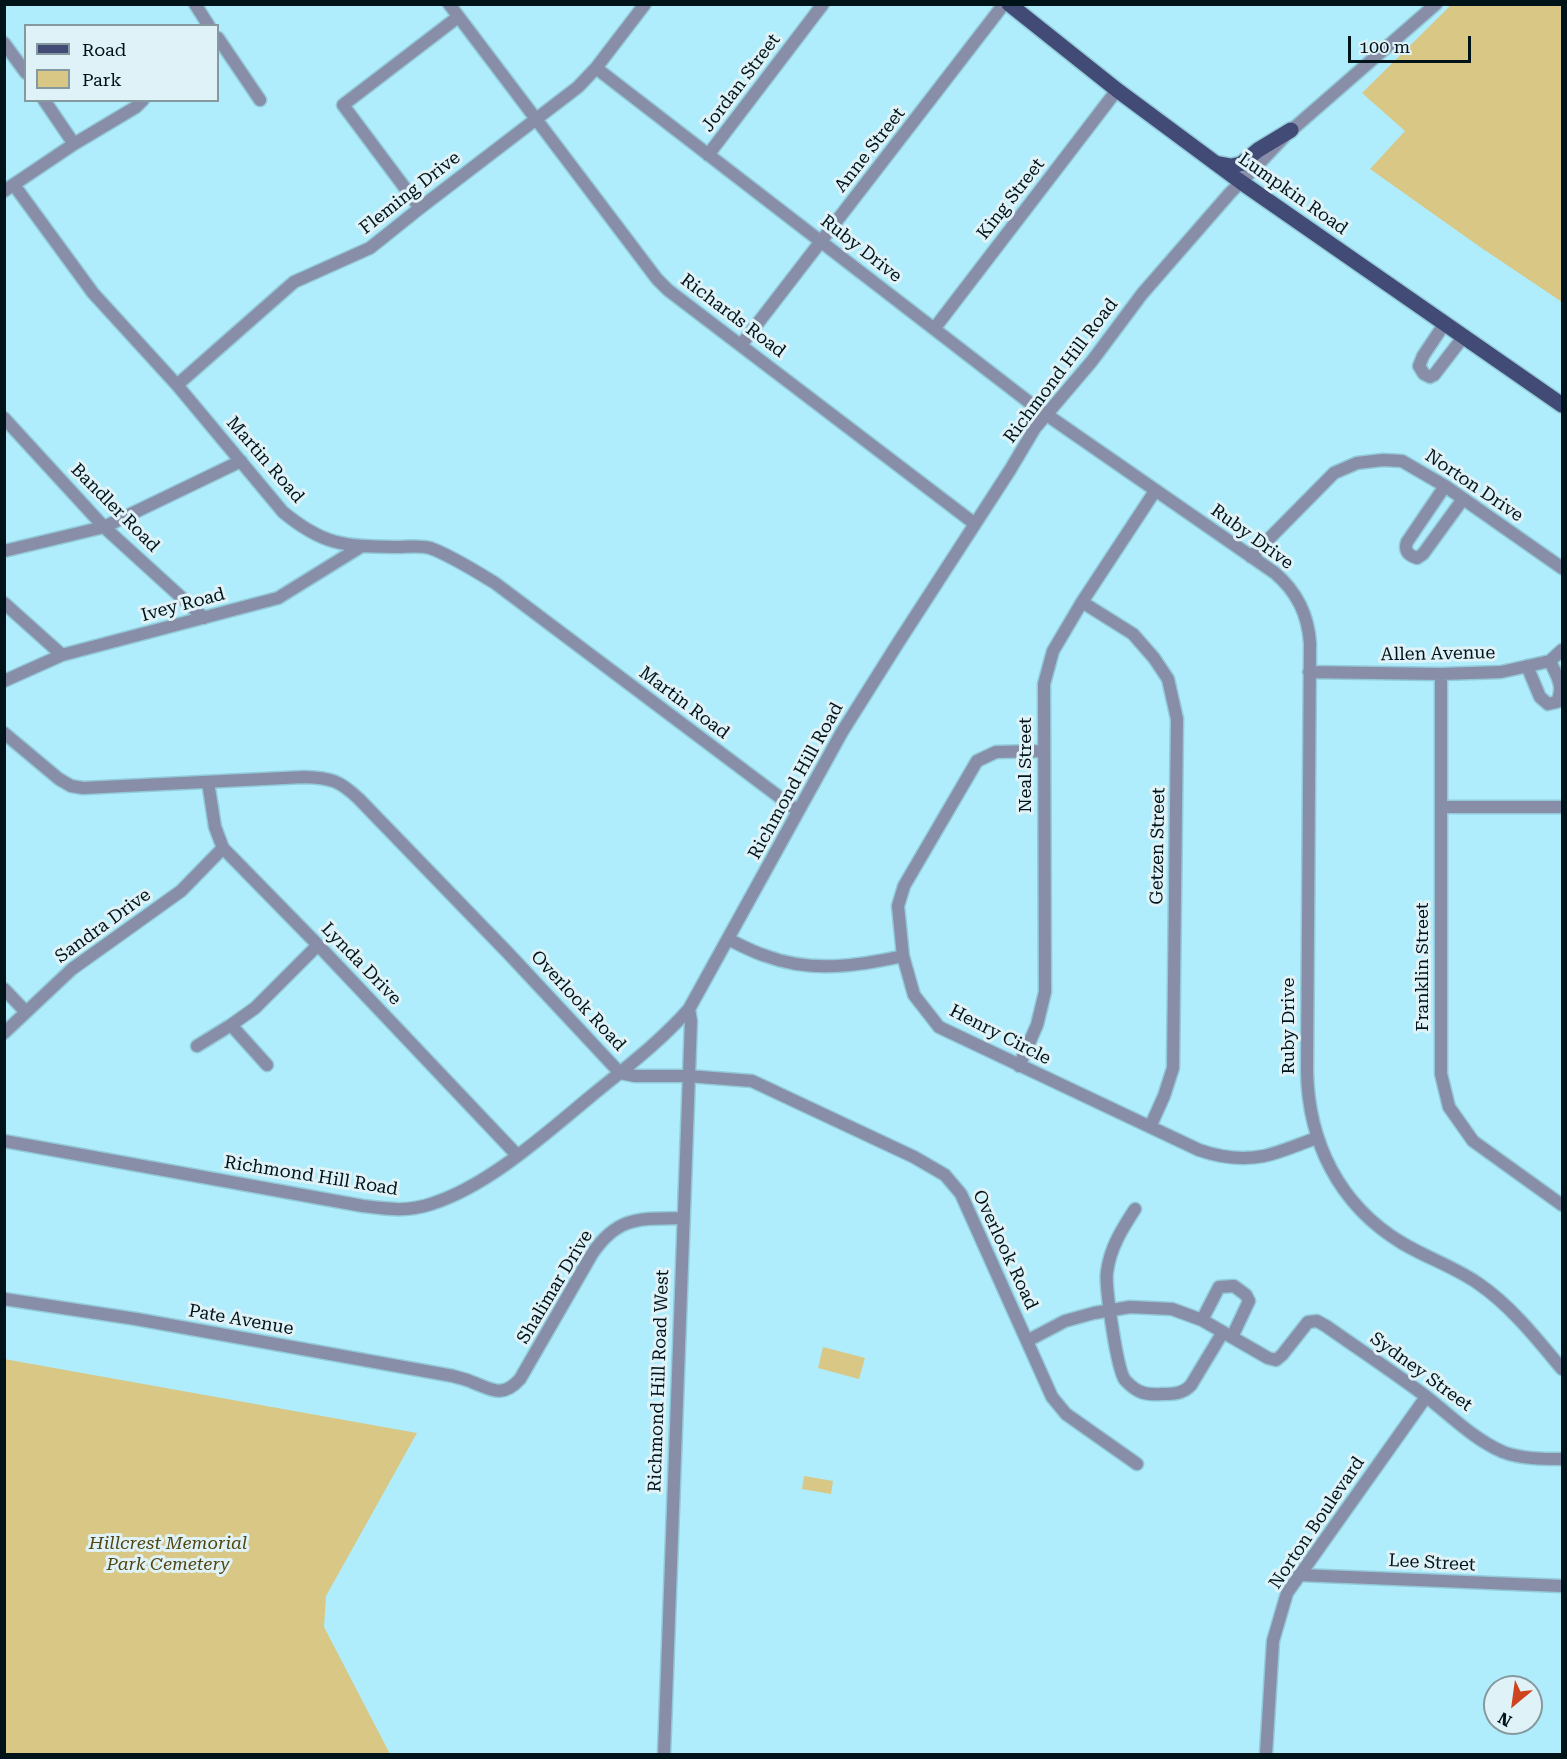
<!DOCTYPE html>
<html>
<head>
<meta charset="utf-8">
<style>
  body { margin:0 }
  #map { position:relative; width:1567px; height:1759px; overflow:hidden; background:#afedfd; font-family:"Roboto Serif",serif }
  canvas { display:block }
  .frame { position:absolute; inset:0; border:6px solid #001319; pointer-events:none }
  .legend { position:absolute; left:24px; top:24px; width:195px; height:78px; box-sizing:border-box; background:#dff2f7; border:2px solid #86999e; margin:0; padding:8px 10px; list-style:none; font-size:18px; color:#001319 }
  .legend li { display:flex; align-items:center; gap:12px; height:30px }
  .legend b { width:30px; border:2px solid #86999e }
  .north { position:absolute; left:1483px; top:1675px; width:60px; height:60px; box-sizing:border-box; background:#dff2f7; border:2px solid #86999e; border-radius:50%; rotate:209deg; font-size:16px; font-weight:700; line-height:24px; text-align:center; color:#001319 }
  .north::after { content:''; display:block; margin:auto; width:21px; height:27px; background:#ce441f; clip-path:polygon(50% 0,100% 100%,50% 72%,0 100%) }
  .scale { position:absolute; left:1348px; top:36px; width:123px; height:27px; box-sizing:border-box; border:3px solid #001319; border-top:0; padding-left:8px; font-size:18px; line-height:21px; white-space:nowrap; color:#001319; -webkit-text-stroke:4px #dff2f7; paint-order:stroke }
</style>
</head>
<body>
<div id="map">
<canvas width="1567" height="1759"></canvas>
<div class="frame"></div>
<ul class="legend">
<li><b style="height:8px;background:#424a76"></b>Road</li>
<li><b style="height:16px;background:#d8c785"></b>Park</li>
</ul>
<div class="north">N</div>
<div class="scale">100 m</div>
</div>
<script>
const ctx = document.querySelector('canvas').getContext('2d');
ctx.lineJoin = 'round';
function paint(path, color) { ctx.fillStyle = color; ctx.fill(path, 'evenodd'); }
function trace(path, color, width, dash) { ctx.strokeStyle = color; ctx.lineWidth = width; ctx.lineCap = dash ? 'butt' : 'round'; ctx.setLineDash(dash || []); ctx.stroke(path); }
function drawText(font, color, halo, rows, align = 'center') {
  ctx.font = font + ' "Roboto Serif",serif'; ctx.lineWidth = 6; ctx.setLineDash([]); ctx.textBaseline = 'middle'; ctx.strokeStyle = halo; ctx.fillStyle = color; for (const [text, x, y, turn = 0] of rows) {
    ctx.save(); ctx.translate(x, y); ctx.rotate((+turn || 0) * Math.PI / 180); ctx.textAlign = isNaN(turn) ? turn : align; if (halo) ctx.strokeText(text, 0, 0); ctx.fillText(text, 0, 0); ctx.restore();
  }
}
paint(new Path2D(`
  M1451,5H1562V302L1480,247L1370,169L1405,131L1362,93Z
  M823,1347L865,1358L859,1379L818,1368Z
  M4,1359L417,1433L326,1596L324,1627L390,1754H5Z
  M804,1476L833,1481L831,1494L802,1489Z`), '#d8c785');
const minor = new Path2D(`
  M195,4L209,26
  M449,4L657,279L668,290L975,524
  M218,38L260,100
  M4,43L26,73
  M596,68L1034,406L1275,573C1297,592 1308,614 1310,643L1307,1070C1308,1142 1339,1205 1402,1243C1427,1258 1455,1267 1479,1284C1511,1306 1537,1339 1562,1369
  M44,100L74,144
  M708,155L823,4
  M14,185L93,293L177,385L283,512C323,545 343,546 394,547C405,547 420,545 430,548C450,555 477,572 495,583L798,811
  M4,191L74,144L136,107L143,100
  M420,208L343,105L458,17
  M1445,323L1423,356L1419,366L1424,374L1430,377L1434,375L1464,336
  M934,329L1117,90
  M741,345L1004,4
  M177,385L294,282L370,248L420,208L578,87L596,68L645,4
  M4,418L104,527L204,618
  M1445,486L1407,542C1404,551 1408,555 1417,558L1423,554L1463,499
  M4,551L104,527L241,461
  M1251,557L1334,473L1357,463L1383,460L1402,461L1445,486L1562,568
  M1082,602L1133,634L1154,658L1168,679L1177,719L1173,1068L1164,1096L1150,1127
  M4,603L62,655
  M1527,666L1540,697L1548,704L1557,702C1565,686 1556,675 1550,661
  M1309,672L1441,674L1501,672L1550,661L1562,650
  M1441,674V1074L1449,1107L1473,1141L1562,1205
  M4,681L62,655L278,598L362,546
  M4,733L59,779L71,786L83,788L304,777C331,778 339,780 359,799L509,954L620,1073L635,1076H688L752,1081L914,1157L945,1175L961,1194L1052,1397L1066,1414L1137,1464
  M1044,751L996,752L977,761L904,886L898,906L903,956L914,995L939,1027L1199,1150C1219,1157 1243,1160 1264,1156C1282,1152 1299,1144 1317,1138
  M208,782L215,827L223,848L318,945L517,1155
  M1442,807H1562
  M728,939C740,945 753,952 766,956C811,973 858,966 903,956
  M4,989L26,1012
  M231,1025L267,1065
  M4,1033L72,969L181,891L223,848
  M197,1046L231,1025L255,1008L318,945
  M1019,1066L1037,1025L1045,992L1044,684L1053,651L1082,602L1155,491
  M4,1141L363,1206C387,1209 408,1212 431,1204C488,1186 544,1135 590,1097C624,1069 660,1042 689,1009L842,732L898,643L1010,470L1035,428L1092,361L1142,294L1230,193L1253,170L1287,134L1436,4
  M1135,1209C1122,1229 1110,1248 1107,1272C1105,1286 1117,1370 1125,1380C1137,1393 1145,1395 1162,1394C1173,1394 1183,1394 1191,1385L1223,1332
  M4,1299L136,1319L453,1376C459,1378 466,1379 472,1382C491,1389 502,1399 520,1379L592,1254C618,1215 641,1219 683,1218
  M1202,1320L1219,1287L1234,1286L1246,1295L1249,1301L1232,1337
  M1027,1341L1065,1321L1094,1313L1130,1307L1172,1309L1202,1320L1268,1358L1276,1360L1282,1355L1308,1322L1317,1321L1326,1326C1360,1350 1395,1373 1428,1398C1452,1417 1475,1440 1503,1452C1521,1459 1544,1459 1562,1459
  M1299,1575L1562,1586
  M664,1754L691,1021L689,1009
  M1266,1754L1273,1641L1287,1593L1426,1397`);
const major = new Path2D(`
  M1009,4L1117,90L1241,182L1562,405
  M1215,163L1231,166L1241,164L1258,150L1291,130`);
trace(minor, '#93cad9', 15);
trace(major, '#93cad9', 18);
trace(minor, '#888ea8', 12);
trace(major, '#424a76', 15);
drawText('18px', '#001319', '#dff2f7', [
  ["Jordan Street",741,83,-53],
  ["Anne Street",870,150,-52],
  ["Fleming Drive",410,193,-38],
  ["Lumpkin Road",1293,194,35],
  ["King Street",1011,199,-52],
  ["Ruby Drive",861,249,38],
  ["Richards Road",733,316,37],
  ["Richmond Hill Road",1061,371,-53],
  ["Martin Road",265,460,49],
  ["Norton Drive",1474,486,34],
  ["Bandler Road",115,508,45],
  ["Ruby Drive",1252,537,36],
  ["Ivey Road",183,605,-15],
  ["Allen Avenue",1438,654,-1],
  ["Martin Road",684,703,37],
  ["Neal Street",1026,765,-90],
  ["Richmond Hill Road",796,781,-61],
  ["Getzen Street",1158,846,-89],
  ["Sandra Drive",103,926,-36],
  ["Lynda Drive",361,964,46],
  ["Franklin Street",1423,967,-90],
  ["Overlook Road",578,1001,47],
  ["Ruby Drive",1289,1026,-90],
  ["Henry Circle",1000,1035,27],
  ["Richmond Hill Road",311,1176,9],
  ["Overlook Road",1005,1250,65],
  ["Shalimar Drive",555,1287,-59],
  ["Pate Avenue",241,1320,10],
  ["Sydney Street",1421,1372,36],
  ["Richmond Hill Road West",659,1381,-88],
  ["Norton Boulevard",1317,1523,-56],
  ["Lee Street",1432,1563,3]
]);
drawText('italic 18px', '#514510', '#dff2f7', [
  ["Hillcrest Memorial",168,1544],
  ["Park Cemetery",168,1565]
]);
</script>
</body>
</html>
